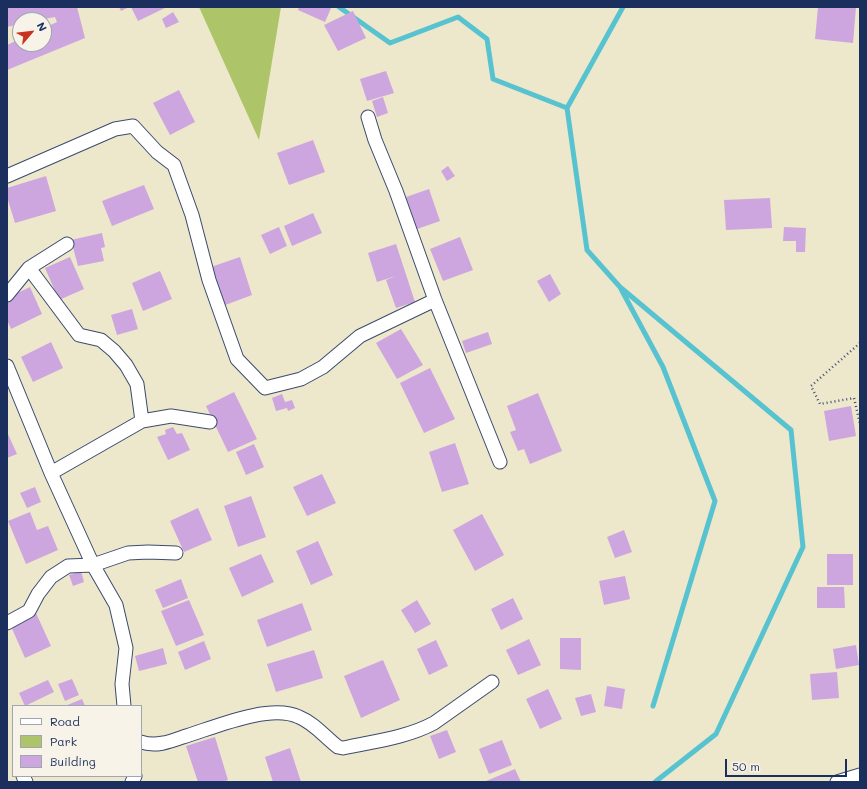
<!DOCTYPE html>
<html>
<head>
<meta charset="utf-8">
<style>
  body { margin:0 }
  #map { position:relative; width:867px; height:789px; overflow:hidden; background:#ede7cb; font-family:Mali,sans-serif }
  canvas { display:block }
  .frame { position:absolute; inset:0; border:8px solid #1b2f5e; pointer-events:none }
  .legend { position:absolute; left:12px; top:705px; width:130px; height:72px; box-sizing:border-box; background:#f7f3e8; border:1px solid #9fa5b1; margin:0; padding:5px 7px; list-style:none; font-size:12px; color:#1b2f5e }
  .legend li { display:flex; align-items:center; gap:8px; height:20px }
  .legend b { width:20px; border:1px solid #9fa5b1 }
  .north { position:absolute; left:12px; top:12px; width:40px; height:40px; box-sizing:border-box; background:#f7f3e8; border:1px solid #9fa5b1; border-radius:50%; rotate:62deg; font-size:11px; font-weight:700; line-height:16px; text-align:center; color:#1b2f5e }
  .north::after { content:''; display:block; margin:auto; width:14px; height:18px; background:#c8321e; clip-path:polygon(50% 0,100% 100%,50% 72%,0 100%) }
  .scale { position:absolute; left:725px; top:759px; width:122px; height:18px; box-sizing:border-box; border:2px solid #1b2f5e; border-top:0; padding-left:5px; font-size:12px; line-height:14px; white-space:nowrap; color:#1b2f5e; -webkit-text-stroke:3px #f7f3e8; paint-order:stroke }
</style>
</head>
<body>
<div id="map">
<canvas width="867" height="789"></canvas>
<div class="frame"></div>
<ul class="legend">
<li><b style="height:5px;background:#fff"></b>Road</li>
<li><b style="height:11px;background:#aec469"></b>Park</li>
<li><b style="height:11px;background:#cea6df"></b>Building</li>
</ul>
<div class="north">N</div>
<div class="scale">50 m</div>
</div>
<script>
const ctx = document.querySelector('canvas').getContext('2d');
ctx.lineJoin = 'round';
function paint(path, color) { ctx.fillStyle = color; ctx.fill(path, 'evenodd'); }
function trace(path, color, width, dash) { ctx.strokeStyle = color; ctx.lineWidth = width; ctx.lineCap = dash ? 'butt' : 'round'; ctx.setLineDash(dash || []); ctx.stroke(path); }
paint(new Path2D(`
  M199,7H281L259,140Z`), '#aec469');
trace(new Path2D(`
  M339,7L390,43L458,17L487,39L493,79L567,108
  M623,7L567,108L587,250L620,287L791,430L803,547L716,734L655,782
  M621,289L663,367L715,501L653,706`), '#57c3d0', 5);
paint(new Path2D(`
  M7,7H77L85,38L7,70V45L20,39V44H44V28L57,22L55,17L39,20H20V24L7,27Z
  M119,7H129L121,11Z
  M131,7H167L138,21Z
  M299,7H329L331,8L325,22L298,10Z
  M818,7H856L853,43L815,39Z
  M353,11L366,38L338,51L324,25Z
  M173,12L179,22L166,28L162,19Z
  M386,71L394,93L367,101L360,79Z
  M179,90L195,122L170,135L153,103Z
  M383,97L388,113L377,117L372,101Z
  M313,140L325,172L289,185L277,153Z
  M448,166L455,176L447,181L441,171Z
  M46,176L56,211L15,223L7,197V188Z
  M144,185L154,209L112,226L102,201Z
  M429,189L440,221L417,229L406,197Z
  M770,198L772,228L726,230L724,200Z
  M313,213L322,233L292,246L284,226Z
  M279,227L287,246L270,254L261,235Z
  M784,227L806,228L805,252H796V241H783Z
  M102,233L105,247L101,248L104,261L78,266L71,240Z
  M460,237L473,270L443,281L430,249Z
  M396,244L415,302L396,308L386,280L396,276L377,282L368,253Z
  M70,257L84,289L59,300L45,268Z
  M240,257L252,295L220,307L208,268Z
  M160,271L172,299L143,311L132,283Z
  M550,274L561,294L549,302L537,281Z
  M30,287L42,314L11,329L7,320V298Z
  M132,309L138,329L117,335L111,315Z
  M401,329L423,365L397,379L376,343Z
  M488,332L492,344L466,353L462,341Z
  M51,342L63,368L33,382L21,357Z
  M430,368L455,419L424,433L400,383Z
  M234,392L257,439L228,452L206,406Z
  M538,393L562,451L530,464L524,449L518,451L510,432L516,430L507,406Z
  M282,394L285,402L292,400L295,408L288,411L287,408L276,411L272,398Z
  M851,406L856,436L829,441L824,411Z
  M173,427L177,434L182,433L190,450L168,460L157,437L166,434L165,430Z
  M7,432L17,454L7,458Z
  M455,443L469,484L442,492L429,452Z
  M254,444L264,467L246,475L236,452Z
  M322,474L336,503L307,516L293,487Z
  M35,487L41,502L27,508L20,493Z
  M251,496L266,537L238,547L224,506Z
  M198,508L212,540L184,552L170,521Z
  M30,512L37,530L48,526L58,550L26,564L8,521Z
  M482,514L504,555L475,571L453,530Z
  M624,530L632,552L615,558L607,537Z
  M318,541L333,575L311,585L296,551Z
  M261,554L274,582L242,597L229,568Z
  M827,554H853V585H827Z
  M81,571L84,582L73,586L69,575Z
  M625,576L630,599L604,605L599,581Z
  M181,579L188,598L163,608L155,590Z
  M817,587H844L845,608H817Z
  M513,598L523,619L501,630L491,609Z
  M189,600L204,635L176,646L161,611Z
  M417,600L431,624L415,633L401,610Z
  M302,603L312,630L267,647L257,620Z
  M36,613L51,646L25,658L10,624Z
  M560,638H581V670L560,669Z
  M529,639L541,665L518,675L506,650Z
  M436,640L448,666L429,675L417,649Z
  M204,641L211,659L185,670L178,652Z
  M856,645L859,665L836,669L833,649Z
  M163,648L167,664L139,671L135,656Z
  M314,650L323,678L276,692L267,664Z
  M383,660L400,700L361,718L344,676Z
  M837,672L839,698L812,700L810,674Z
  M72,679L79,695L65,701L58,684Z
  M48,680L54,692L25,706L19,693Z
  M607,686L625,689L622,709L604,706Z
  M548,689L562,719L540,729L526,699Z
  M591,694L596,712L581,716L575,698Z
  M82,699L85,706H65Z
  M447,730L456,752L439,759L430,736Z
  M215,737L228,780L222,782H198L186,746Z
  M502,740L512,765L489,774L479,749Z
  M290,748L301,782H273L265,757Z
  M515,769L521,782H487L486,781Z`), '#cea6df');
const street = new Path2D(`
  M368,117L375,140L396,191L435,300L500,462
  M7,176L115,129L133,126L157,152L174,165L192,215L209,280L237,359L265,388L301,379L323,367L360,336L435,300
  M29,268L79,335L101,340L114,351L126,365L137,384L142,421
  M7,295L29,268L67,244
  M7,366L51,473L93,565L116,605L126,648L122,684L124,706
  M51,473L142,421L171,416L210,422
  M7,623L29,611L38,594L51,577L68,566L93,565L128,553L148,552L176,553
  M141,742C155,747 169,742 183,737C213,728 269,703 299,717C314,723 325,737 338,747L343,748L348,747C377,741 408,737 434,723L492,682
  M23,776L26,782
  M132,782L135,776
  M837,782L860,775`);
trace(street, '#3a4b6e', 15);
trace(new Path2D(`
  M860,343L811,386L820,404L854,398L860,424`), '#3a4b6e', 2.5, [1, 3]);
trace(street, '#fff', 13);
</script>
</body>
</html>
